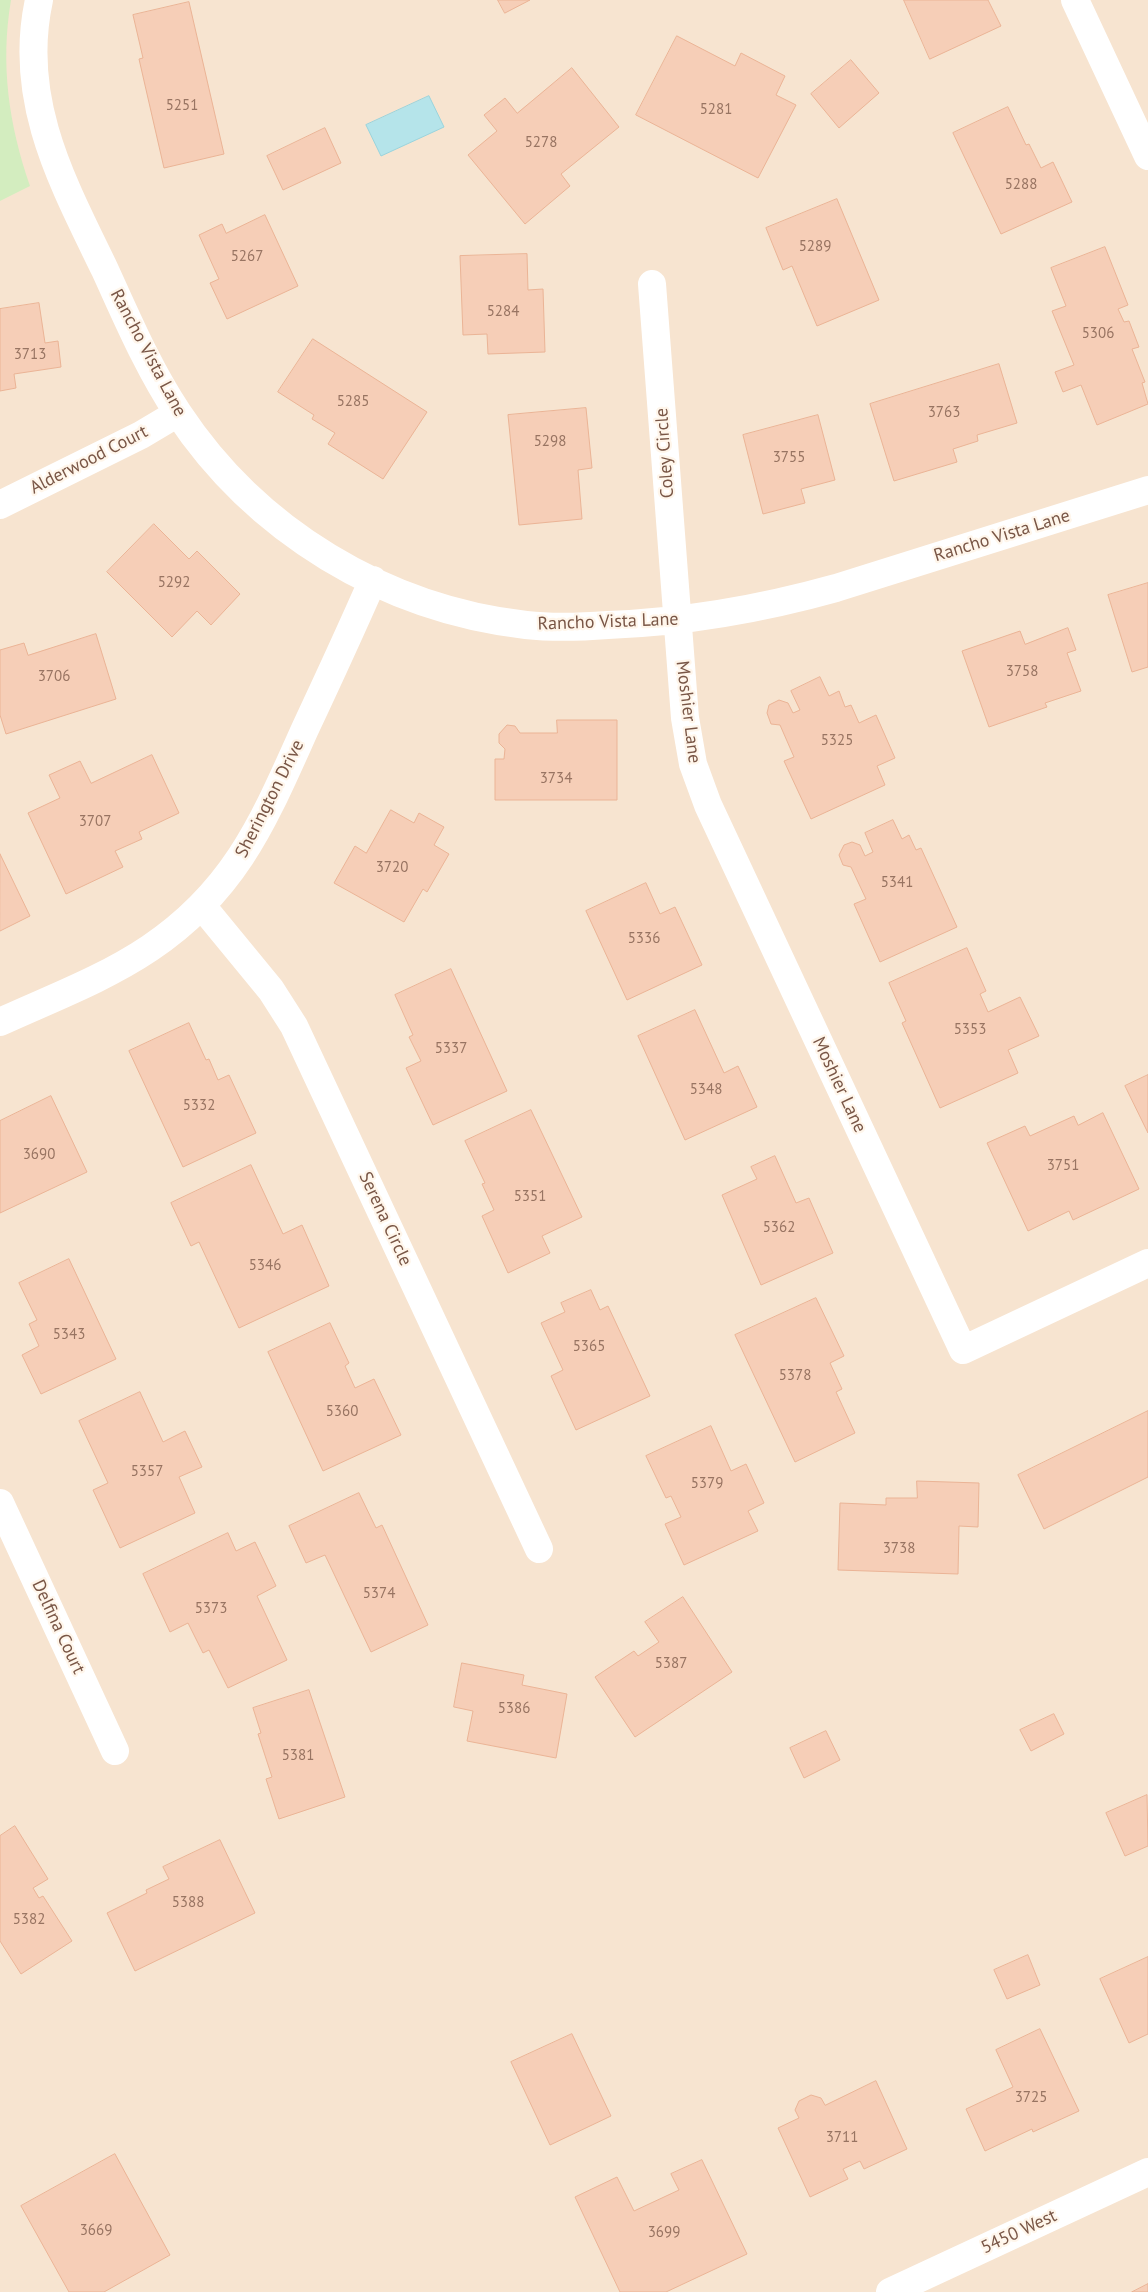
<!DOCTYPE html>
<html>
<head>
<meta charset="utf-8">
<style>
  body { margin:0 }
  canvas { display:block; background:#fef3e2 }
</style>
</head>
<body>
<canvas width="1148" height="2292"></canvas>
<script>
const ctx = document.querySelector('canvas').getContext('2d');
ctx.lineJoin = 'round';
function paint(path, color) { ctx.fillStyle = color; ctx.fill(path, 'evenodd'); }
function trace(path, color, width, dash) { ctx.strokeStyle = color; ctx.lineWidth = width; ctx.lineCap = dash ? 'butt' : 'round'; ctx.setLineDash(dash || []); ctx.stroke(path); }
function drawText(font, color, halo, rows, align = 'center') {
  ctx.font = font + ' "PT Sans",sans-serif'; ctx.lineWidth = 4.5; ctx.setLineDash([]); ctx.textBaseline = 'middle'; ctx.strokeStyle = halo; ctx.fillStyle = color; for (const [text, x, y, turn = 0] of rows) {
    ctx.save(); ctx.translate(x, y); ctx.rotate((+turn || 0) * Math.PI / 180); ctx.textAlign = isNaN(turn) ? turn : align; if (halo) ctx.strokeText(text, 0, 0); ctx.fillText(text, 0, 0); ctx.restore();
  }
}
paint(new Path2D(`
  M0,0H1148V2292H0Z`), '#f7e4d0');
paint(new Path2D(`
  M0,0H11C0,65 9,125 30,186L0,201Z`), '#d3edbf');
const water = new Path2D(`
  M429,96L444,127L381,156L366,125Z`);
paint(water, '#b5e4ea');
trace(water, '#9ad4dd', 1);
const building = new Path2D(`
  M498,0H530L505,13Z
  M904,0H988L1001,26L930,59Z
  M189,2L224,154L164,168L139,59L143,58L133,15Z
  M677,36L735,66L741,53L785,76L776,95L796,105L758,178L636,115Z
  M851,60L879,93L839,128L811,94Z
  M572,68L619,127L561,174L570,186L525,224L468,155L497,131L484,115L505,98L517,113Z
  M1008,107L1026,145L1029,144L1041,168L1053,162L1072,202L1001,234L953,133Z
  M325,128L341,163L283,190L267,156Z
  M837,199L879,300L817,326L792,266L783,270L766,228Z
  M265,215L298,286L227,319L210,283L219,279L199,235L222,224L226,233Z
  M1105,247L1128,305L1118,309L1124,322L1129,321L1139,347L1132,349L1145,382L1142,383L1148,404L1097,425L1081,385L1063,392L1055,372L1074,365L1052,311L1066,306L1051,268Z
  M527,254L528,290L543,289L545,352L488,354L487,334L463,335L460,256Z
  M39,303L45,343L58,341L61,367L14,374L16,388L0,391V309Z
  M313,339L427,412L383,479L328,444L335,433L312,419L314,415L278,392Z
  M999,364L1017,423L977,435L978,441L953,449L957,462L894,481L870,404Z
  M586,408L592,468L578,470L582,519L519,525L508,415Z
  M818,415L835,480L801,489L805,503L763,514L743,435Z
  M154,524L189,559L197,551L240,594L211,625L197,611L172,637L107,572Z
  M1148,583V667L1132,672L1108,595Z
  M1068,628L1076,650L1067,653L1081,691L1045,703L1047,707L989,727L962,651L1020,631L1025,644Z
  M96,634L116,699L6,734L0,715V650L24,643L28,655Z
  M820,677L829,696L839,691L845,707L851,705L859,723L876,715L895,758L877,766L885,785L811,819L784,761L794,757L780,725L771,724L767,713L769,705L779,700L788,703L793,713L800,710L791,691Z
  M557,720H617V800H495V759H504L505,749L499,743V734L507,725L515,726L520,733H557Z
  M152,755L179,813L139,832L142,839L115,851L123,867L66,894L28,813L60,798L49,775L80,761L91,783Z
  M391,810L414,823L419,813L444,827L434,845L449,854L427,892L423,889L404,922L334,883L355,846L366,853Z
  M893,820L902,839L909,835L916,850L921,848L957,927L880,962L854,904L866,899L851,867L843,865L839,855L844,845L852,842L860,845L865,856L873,852L865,833Z
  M0,854L30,916L0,931Z
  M646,883L660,914L675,907L702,965L627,1000L586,911Z
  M967,948L986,991L980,994L988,1012L1020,997L1039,1036L1008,1050L1018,1073L940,1108L902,1023L906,1021L889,983Z
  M451,969L507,1091L433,1125L406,1068L421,1061L409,1037L413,1035L395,995Z
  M695,1010L724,1073L738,1066L757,1107L685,1140L638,1036Z
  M189,1023L206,1060L209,1059L218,1080L229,1075L256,1133L183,1167L129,1051Z
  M1148,1075V1133L1125,1086Z
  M51,1096L87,1172L0,1213V1121Z
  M531,1110L582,1217L542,1236L550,1253L508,1273L482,1216L494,1210L482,1184L485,1183L465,1141Z
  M1103,1113L1139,1189L1073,1220L1069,1211L1028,1231L987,1143L1025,1126L1030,1136L1074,1116L1078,1125Z
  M775,1156L796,1203L809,1198L833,1253L761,1285L722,1195L757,1179L751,1167Z
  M251,1165L283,1234L302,1225L329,1286L239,1328L199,1242L191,1246L171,1203Z
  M69,1259L116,1359L41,1394L22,1355L39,1346L29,1324L37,1320L19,1283Z
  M591,1290L600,1310L608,1306L650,1396L576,1430L551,1376L563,1370L541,1323L565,1312L561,1303Z
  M816,1298L844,1356L830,1363L842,1389L836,1392L855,1433L795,1462L735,1335Z
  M330,1323L349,1363L345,1366L355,1388L374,1379L401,1435L323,1471L268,1352Z
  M140,1392L163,1442L185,1431L202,1467L179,1477L195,1513L120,1548L93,1490L108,1483L79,1421Z
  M1148,1411V1477L1044,1529L1018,1475Z
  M711,1426L731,1471L746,1464L764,1503L748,1511L758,1531L684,1565L665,1524L681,1517L671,1496L666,1498L646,1456Z
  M917,1481L979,1483L978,1527L959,1526L958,1574L838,1570L840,1503L886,1505V1498H917Z
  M359,1493L376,1528L382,1525L428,1625L371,1652L325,1555L306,1563L289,1526Z
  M228,1533L236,1551L255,1542L276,1586L257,1596L287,1660L228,1688L209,1650L203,1653L188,1623L170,1632L143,1574Z
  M683,1597L732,1672L635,1737L595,1677L634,1651L638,1656L659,1642L645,1622Z
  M462,1663L524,1675L522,1685L567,1694L556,1758L467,1741L473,1711L454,1707Z
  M309,1690L345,1797L279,1819L266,1779L272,1777L258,1734L261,1733L253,1708Z
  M1054,1714L1064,1734L1031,1751L1020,1730Z
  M826,1731L840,1760L804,1778L790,1748Z
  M1147,1795L1148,1846L1125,1856L1106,1813Z
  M15,1826L48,1879L33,1888L39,1898L43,1896L72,1941L21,1974L0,1941V1836Z
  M220,1840L255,1913L135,1971L107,1913L147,1893L146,1890L169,1879L163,1867Z
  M1028,1955L1040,1985L1007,1999L994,1970Z
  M1148,1957V2034L1129,2043L1100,1979Z
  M1040,2029L1079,2111L1033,2132L1032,2129L985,2151L966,2109L1013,2087L996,2050Z
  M572,2034L611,2116L550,2145L511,2062Z
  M876,2081L907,2149L864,2169L860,2161L843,2169L848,2179L810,2197L778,2128L799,2118L795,2110L799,2101L811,2095L821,2098L825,2105Z
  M115,2154L170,2255L104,2292H69L21,2206Z
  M702,2160L747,2254L666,2292H620L575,2197L617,2177L634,2211L679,2190L671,2174Z
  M1148,2284V2292H1132Z`);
paint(building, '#f6ceb7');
trace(building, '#ebb496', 1);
trace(new Path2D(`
  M39,0C17,101 63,183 105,270C127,318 148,368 178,413C256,531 385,609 526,625C553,628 581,627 608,625C686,622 761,609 836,588L1148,490
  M1075,0L1148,156
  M652,284L685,718L693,764L708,805L963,1350L1148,1263
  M0,505L141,435L178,413
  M202,906L271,990L294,1026L539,1549
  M0,1022C50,999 104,979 150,948C236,890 264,820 305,729C328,680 351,630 373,580
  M0,1503L115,1751
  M890,2292L1148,2172`), '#fff', 28);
drawText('15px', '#987462', null, [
  ["5251",182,106],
  ["5281",716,110],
  ["5278",541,143],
  ["5288",1021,185],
  ["5289",815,247],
  ["5267",247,257],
  ["5284",503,312],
  ["5306",1098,334],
  ["3713",30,355],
  ["5285",353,402],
  ["3763",944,413],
  ["5298",550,442],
  ["3755",789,458],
  ["5292",174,583],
  ["3758",1022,672],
  ["3706",54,677],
  ["5325",837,741],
  ["3734",556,779],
  ["3707",95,822],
  ["3720",392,868],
  ["5341",897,883],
  ["5336",644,939],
  ["5353",970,1030],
  ["5337",451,1049],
  ["5348",706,1090],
  ["5332",199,1106],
  ["3690",39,1155],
  ["3751",1063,1166],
  ["5351",530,1197],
  ["5362",779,1228],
  ["5346",265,1266],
  ["5343",69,1335],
  ["5365",589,1347],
  ["5378",795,1376],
  ["5360",342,1412],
  ["5357",147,1472],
  ["5379",707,1484],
  ["3738",899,1549],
  ["5374",379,1594],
  ["5373",211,1609],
  ["5387",671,1664],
  ["5386",514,1709],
  ["5381",298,1756],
  ["5388",188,1903],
  ["5382",29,1920],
  ["3725",1031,2098],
  ["3711",842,2138],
  ["3669",96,2231],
  ["3699",664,2233]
]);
drawText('18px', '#795646', '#fff6eb', [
  ["Rancho Vista Lane",148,353,62],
  ["Coley Circle",665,453,-94],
  ["Alderwood Court",89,460,-27],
  ["Rancho Vista Lane",1002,536,-17],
  ["Rancho Vista Lane",608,622,-2],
  ["Moshier Lane",688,712,83],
  ["Sherington Drive",270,799,-63],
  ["Moshier Lane",839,1085,65],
  ["Serena Circle",385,1219,65],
  ["Delfina Court",58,1627,65],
  ["5450 West",1019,2232,-25]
]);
</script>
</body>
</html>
